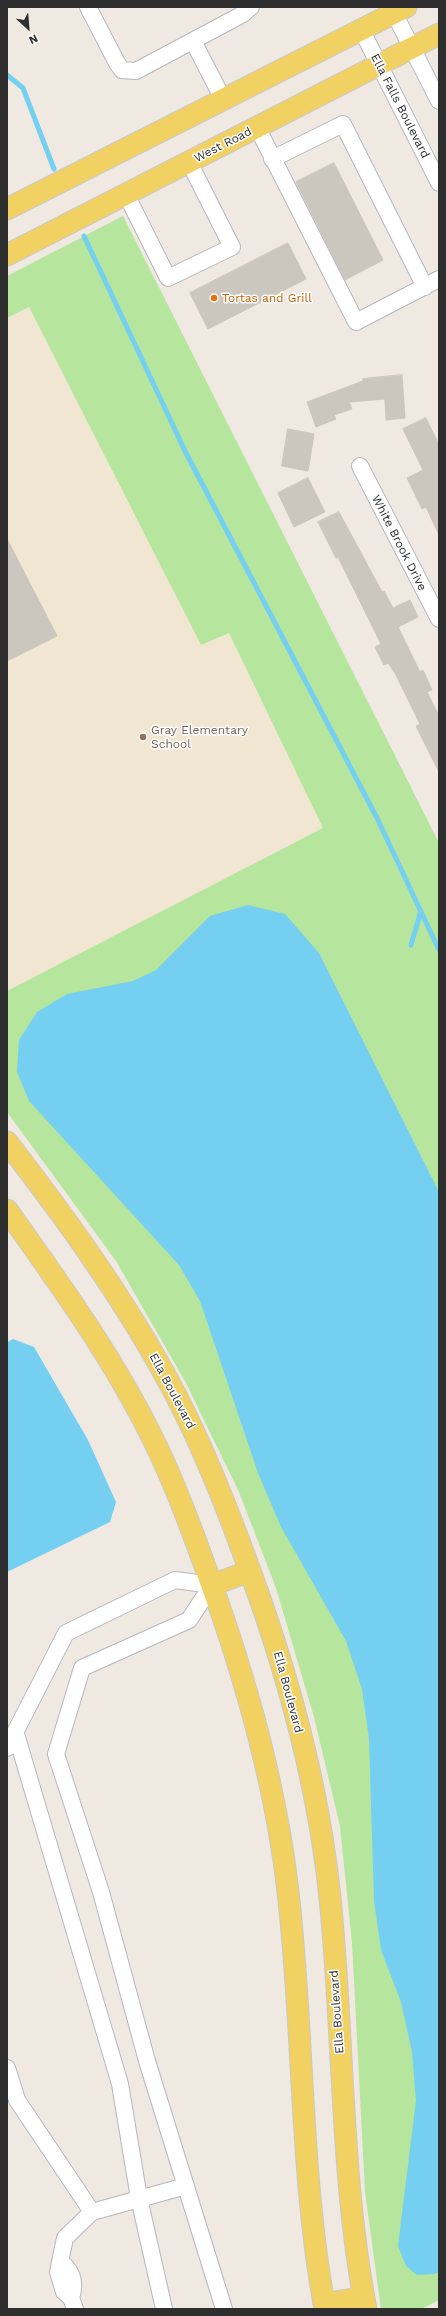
<!DOCTYPE html>
<html>
<head>
<meta charset="utf-8">
<style>
  body { margin:0 }
  #map { position:relative; width:446px; height:2316px; overflow:hidden; background:#efe9e1; font-family:"Work Sans",sans-serif }
  canvas { display:block }
  .frame { position:absolute; inset:0; border:8px solid #2e2e2e; pointer-events:none }
  .north { position:absolute; left:8px; top:8px; width:40px; height:40px; -webkit-text-stroke:3px #fff; paint-order:stroke; rotate:154deg; font-size:11px; font-weight:700; line-height:16px; text-align:center; color:#2e2e2e }
  .north::after { content:''; display:block; margin:auto; width:14px; height:18px; background:#2e2e2e; clip-path:polygon(50% 0,100% 100%,50% 72%,0 100%) }
</style>
</head>
<body>
<div id="map">
<canvas width="446" height="2316"></canvas>
<div class="frame"></div>
<div class="north">N</div>
</div>
<script>
const ctx = document.querySelector('canvas').getContext('2d');
ctx.lineJoin = 'round';
function paint(path, color) { ctx.fillStyle = color; ctx.fill(path, 'evenodd'); }
function trace(path, color, width, dash) { ctx.strokeStyle = color; ctx.lineWidth = width; ctx.lineCap = dash ? 'butt' : 'round'; ctx.setLineDash(dash || []); ctx.stroke(path); }
function drawText(font, color, halo, rows, align = 'center') {
  ctx.font = font + ' "Work Sans",sans-serif'; ctx.lineWidth = 3; ctx.setLineDash([]); ctx.textBaseline = 'middle'; ctx.strokeStyle = halo; ctx.fillStyle = color; for (const [text, x, y, turn = 0] of rows) {
    ctx.save(); ctx.translate(x, y); ctx.rotate((+turn || 0) * Math.PI / 180); ctx.textAlign = isNaN(turn) ? turn : align; if (halo) ctx.strokeText(text, 0, 0); ctx.fillText(text, 0, 0); ctx.restore();
  }
}
paint(new Path2D(`
  M29,307L201,645L229,633L323,828L7,991V318Z`), '#f0e6d1');
paint(new Path2D(`
  M123,216L439,843V2300L421,2309H381L365,2192L352,1943L340,1826L314,1717L276,1588L239,1492L186,1383L116,1261L7,1112V991L323,828L229,633L201,645L29,307L7,318V276Z`), '#b6e59e');
paint(new Path2D(`
  M248,905L285,914L319,953L439,1192V2272L434,2274L417,2275L406,2266L398,2246L416,2101L412,2052L401,2002L381,1950L374,1901L369,1739L362,1689L346,1641L281,1527L258,1473L200,1301L179,1265L29,1101L17,1072L19,1040L37,1012L67,994L133,981L156,970L210,916Z
  M13,1339L34,1347L88,1440L116,1502L110,1522L7,1572V1342Z`), '#75cff0');
trace(new Path2D(`
  M7,75L23,88L54,169
  M84,236L185,451L377,818L439,950
  M411,945L421,911`), '#75cff0', 5);
const building = new Path2D(`
  M334,163L383,260L345,280L296,182Z
  M288,243L306,279L208,329L190,293Z
  M402,375L405,418L386,420L385,399L349,402L352,409L334,415L336,419L316,427L307,402L363,381V379Z
  M426,418L439,445V535L426,507L422,509L407,478L423,470L403,429Z
  M288,429L314,434L308,471L282,466Z
  M308,478L325,512L294,527L278,493Z
  M339,512L382,592L384,591L393,608L410,600L418,617L398,627L420,672L423,670L432,690L427,692L439,716V772L416,726L420,724L395,673L388,663L384,665L375,647L381,644L338,557L336,558L318,522Z
  M7,539L57,636L7,661Z`);
paint(building, '#cbc7bf');
trace(building, '#cbc5ba', 1);
const minor = new Path2D(`
  M88,7L117,63L122,70L136,71L243,14L251,7
  M394,13L439,101
  M361,29L439,183
  M193,41L223,99
  M257,127L356,322L439,279
  M272,159L343,124L425,287
  M126,194L168,278L232,247L189,162
  M360,466L439,619
  M16,1734L120,2084L139,2198L164,2309
  M7,1748L66,1633L175,1580L212,1585L189,1620L82,1668L56,1754L101,1892L147,2061L224,2309
  M7,2068L17,2100L92,2212
  M61,2262C73,2272 76,2283 71,2298
  M75,2309L71,2298L64,2292L58,2272L65,2238L92,2212L186,2186`);
const major = new Path2D(`
  M7,209L406,7
  M7,255L439,34
  M7,1142C64,1216 120,1293 165,1375C197,1432 221,1492 243,1552C285,1663 318,1780 330,1898C344,2034 340,2174 366,2309
  M7,1210C59,1283 112,1356 152,1437C172,1477 188,1519 203,1561C244,1671 277,1785 289,1901C304,2037 300,2174 325,2309
  M212,1585L250,1571
  M324,2304L364,2297`);
trace(minor, '#b4b7c1', 18);
trace(major, '#c9c9c9', 23);
trace(minor, '#fff', 16);
trace(major, '#f2d163', 21);
for (const [x, y, r, color] of [
  [214,298,4,"#e8710a"],
  [143,737,4,"#8d6e63"]
]) { const dot = new Path2D(); dot.arc(x, y, r, 0, 2 * Math.PI); ctx.fillStyle = color; ctx.fill(dot); trace(dot, '#fff', 1.5); }
drawText('12px', '#2e2e2e', '#fff', [
  ["Ella Falls Boulevard",400,106,63],
  ["West Road",223,145,-27],
  ["White Brook Drive",399,543,63],
  ["Ella Boulevard",172,1391,62],
  ["Ella Boulevard",288,1692,75],
  ["Ella Boulevard",337,2012,-94]
]);
drawText('12px', '#c56008', '#fff', [
  ["Tortas and Grill",222,298]
], 'left');
drawText('12px', '#785e54', '#fff', [
  ["Gray Elementary",151,730],
  ["School",151,744]
], 'left');
</script>
</body>
</html>
